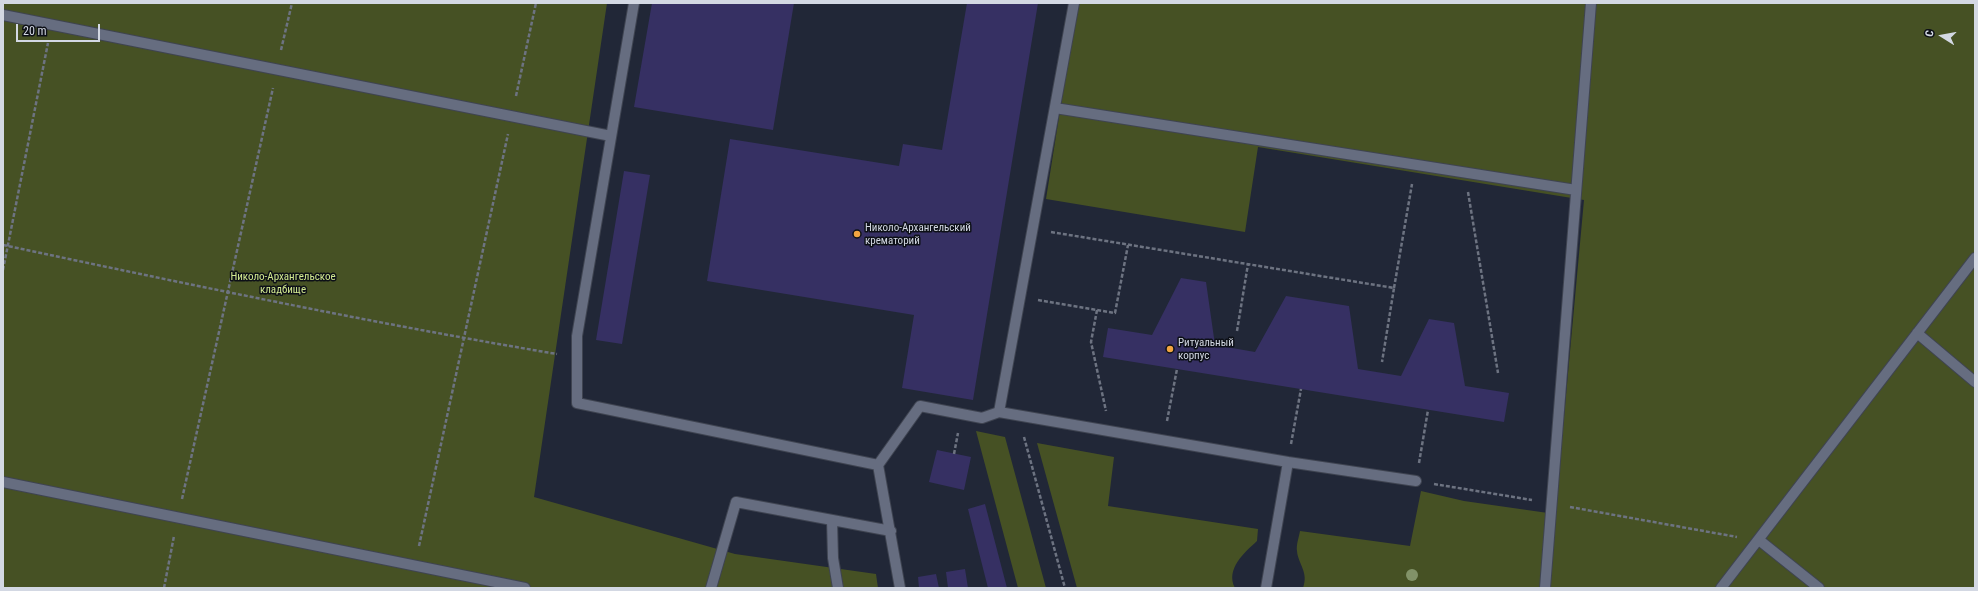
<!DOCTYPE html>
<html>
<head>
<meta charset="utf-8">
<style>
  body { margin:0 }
  #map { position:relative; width:1978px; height:591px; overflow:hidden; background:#212737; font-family:"Roboto Condensed",sans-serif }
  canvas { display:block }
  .frame { position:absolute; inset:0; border:4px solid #d3d8e3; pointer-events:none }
  .north { position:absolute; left:1922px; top:16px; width:40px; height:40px; -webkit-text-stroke:3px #0d1017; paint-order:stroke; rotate:281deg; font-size:11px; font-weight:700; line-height:16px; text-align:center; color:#d3d8e3 }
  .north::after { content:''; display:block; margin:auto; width:14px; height:18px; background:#d3d8e3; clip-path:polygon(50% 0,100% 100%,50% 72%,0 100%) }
  .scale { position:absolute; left:16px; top:24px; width:84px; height:18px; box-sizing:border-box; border:2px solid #d3d8e3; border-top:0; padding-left:5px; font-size:12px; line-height:14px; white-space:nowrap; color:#d3d8e3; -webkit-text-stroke:3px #0d1017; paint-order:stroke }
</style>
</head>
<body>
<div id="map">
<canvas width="1978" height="591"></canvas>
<div class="frame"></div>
<div class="north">С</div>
<div class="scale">20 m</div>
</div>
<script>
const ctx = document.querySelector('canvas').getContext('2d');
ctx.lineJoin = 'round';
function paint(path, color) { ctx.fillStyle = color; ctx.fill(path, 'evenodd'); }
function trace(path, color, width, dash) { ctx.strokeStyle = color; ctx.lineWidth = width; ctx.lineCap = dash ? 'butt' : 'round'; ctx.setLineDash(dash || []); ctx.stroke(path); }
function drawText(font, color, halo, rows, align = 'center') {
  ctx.font = font + ' "Roboto Condensed",sans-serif'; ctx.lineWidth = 3; ctx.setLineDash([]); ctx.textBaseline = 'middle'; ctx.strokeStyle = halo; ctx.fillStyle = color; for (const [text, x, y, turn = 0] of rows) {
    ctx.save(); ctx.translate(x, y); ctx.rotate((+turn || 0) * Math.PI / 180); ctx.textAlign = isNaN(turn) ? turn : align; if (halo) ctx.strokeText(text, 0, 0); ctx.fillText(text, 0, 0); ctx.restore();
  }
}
paint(new Path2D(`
  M3,3H607L534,497L735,554L876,574L878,588H3Z
  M1077,3H1975V588H1303C1309,572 1298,564 1297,551C1296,545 1299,537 1300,531L1410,546L1421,491L1464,501L1555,514L1584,200L1258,147L1245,232L1046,199Z
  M976,431L1005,437L1046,588H1018Z
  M1037,443L1114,457L1108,506L1258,529L1257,541C1245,552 1225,569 1235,588H1077Z`), '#465124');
paint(new Path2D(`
  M652,3H794L773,130L634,107Z
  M967,3H1038L973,400L902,388L914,315L707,281L730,139L899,166L903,144L942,150Z
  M624,171L650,175L622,344L596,340Z
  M1181,278L1206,282L1215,345L1255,352L1286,296L1349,306L1358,369L1401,376L1429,319L1454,323L1465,386L1509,393L1504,422L1103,357L1108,328L1152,335Z
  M937,450L971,457L964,490L929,482Z
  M985,504L1007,588H988L968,509Z
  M965,569L968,588H948L946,572Z
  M936,574L939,588H919L918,577Z`), '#363063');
const lane = new Path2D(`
  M634,3L577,336V403L878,465L900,588
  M1074,3L999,412L1288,462L1416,481
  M3,15L611,136
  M1055,108L1576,190
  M1917,333L1975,382
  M878,465L920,406L982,418L999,412
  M3,482L525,588
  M832,520L833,558L838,588
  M1759,540L1819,588
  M711,588L736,502L891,531
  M1266,588L1288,462
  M1545,588L1591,3
  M1721,588L1975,258`);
trace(lane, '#3f4451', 12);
trace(new Path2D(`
  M281,50L292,3
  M516,96L536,3
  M1468,192L1498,373
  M1051,232L1394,288L1382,362
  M3,245C187,284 371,323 557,354
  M3,270L48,43
  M1394,288L1412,184
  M1038,300L1115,313L1128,245
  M1097,310L1091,342L1106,411
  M1237,331L1248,264
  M1167,421L1177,369
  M1024,437L1065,588
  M1291,444L1301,389
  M954,454L958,433
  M1419,463L1428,410
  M1434,484L1532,500
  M182,499L273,88
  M1570,507L1737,537
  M419,546L508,134
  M164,588L174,536`), '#6d7381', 2.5, [4, 2]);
trace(lane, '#666d80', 10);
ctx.fillStyle = '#829268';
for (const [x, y] of [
  [1412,575]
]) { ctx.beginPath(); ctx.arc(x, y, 6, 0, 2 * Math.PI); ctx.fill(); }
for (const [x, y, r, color] of [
  [857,234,4,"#f2a541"],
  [1170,349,4,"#f2a541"]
]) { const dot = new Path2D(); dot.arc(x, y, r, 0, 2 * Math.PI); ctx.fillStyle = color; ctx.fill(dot); trace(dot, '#0d1017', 1.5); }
drawText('11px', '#d3d8e3', '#0d1017', [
  ["Николо-Архангельский",865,228],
  ["крематорий",865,241],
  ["Ритуальный",1178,343],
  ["корпус",1178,356]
], 'left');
drawText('11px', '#d2e990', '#0d1017', [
  ["Николо-Архангельское",283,277],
  ["кладбище",283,290]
]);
</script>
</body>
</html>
